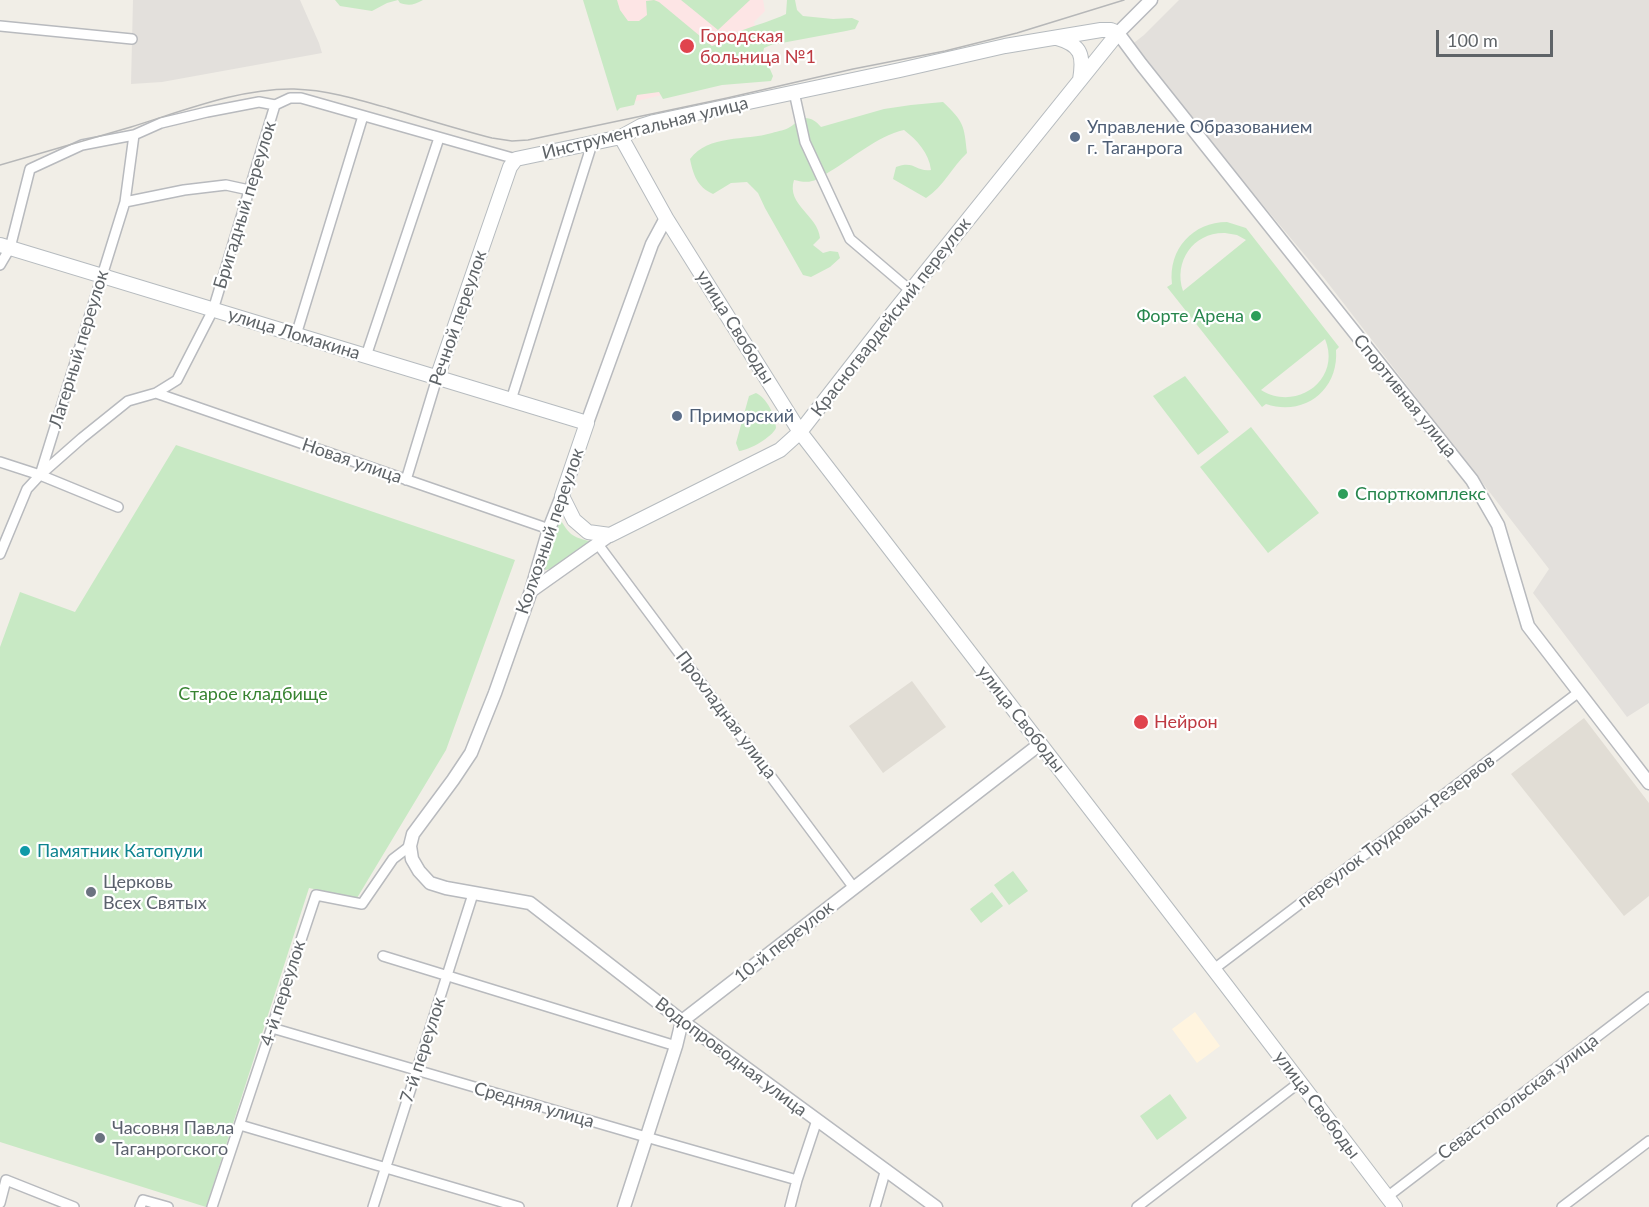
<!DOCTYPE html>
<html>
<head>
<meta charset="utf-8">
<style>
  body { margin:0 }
  #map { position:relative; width:1649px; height:1207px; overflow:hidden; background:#f1eee7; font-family:Lato,sans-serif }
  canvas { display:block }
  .scale { position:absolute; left:1436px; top:30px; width:117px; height:27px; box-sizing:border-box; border:3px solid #5f6468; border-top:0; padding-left:8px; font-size:18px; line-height:21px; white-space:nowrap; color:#5f6468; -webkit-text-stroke:4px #fff; paint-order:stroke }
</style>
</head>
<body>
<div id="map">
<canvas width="1649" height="1207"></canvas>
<div class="scale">100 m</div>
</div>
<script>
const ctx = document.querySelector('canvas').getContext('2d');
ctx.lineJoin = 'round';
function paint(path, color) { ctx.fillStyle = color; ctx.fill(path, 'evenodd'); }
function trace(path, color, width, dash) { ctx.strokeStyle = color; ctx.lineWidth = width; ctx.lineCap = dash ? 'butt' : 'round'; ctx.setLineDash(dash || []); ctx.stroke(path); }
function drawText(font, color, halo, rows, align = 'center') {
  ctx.font = font + ' Lato,sans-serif'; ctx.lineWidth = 4.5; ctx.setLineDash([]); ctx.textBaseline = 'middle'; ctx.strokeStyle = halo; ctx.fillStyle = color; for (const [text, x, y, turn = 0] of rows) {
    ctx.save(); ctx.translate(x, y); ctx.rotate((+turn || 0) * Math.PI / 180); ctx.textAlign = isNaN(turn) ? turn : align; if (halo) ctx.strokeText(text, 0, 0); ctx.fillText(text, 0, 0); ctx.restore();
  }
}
paint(new Path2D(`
  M1195,1012L1220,1046L1197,1063L1172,1029Z`), '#fff4df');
paint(new Path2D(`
  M133,0H300L319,43L322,53L162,82L131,84Z
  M1179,0H1649V703L1627,717L1533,593L1549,569L1324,278L1130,46L1144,35Z`), '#e3e0dc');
paint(new Path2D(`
  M912,681L946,727L883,773L849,726Z
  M1584,718L1649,803V896L1624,916L1511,774Z`), '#e1ddd5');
paint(new Path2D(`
  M604,0H763L765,11L754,22L765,71L628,103Z`), '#fde5e5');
paint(new Path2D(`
  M335,0H423C414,5 409,6 400,3L398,0L387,3L372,11L340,6Z
  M583,0H617L620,10L628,21H639L647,15L646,1L654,0L659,2L712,46C724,42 732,35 743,30C758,24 772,21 786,14L787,0H795L797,10L803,16L833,19L852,18L859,21L855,29L846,31L771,45L764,48L763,53L773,76L771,81L722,85L663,99L659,92L637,95L634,105L620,108L617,111Z
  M681,0H750L718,30Z
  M943,102C964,122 964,125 967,153C952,167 944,186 926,198L893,179L896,167C915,160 915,172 931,170C929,153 917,140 904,130C877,136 852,159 829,172C824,175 818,180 812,181C806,183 799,181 794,180C786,205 818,215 820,238L813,245L823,253L830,251L838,252L840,258L830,267L811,277L803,275L765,208L758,193L747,182L731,183L713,194C697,187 693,174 690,159C709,134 745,141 772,133C778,131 786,130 790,127C796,124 798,118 805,118C812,118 817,122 821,127L884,109L911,105Z
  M1227,222L1246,228L1339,347L1336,350C1339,390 1304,417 1266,404L1262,407L1167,287L1172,284C1168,249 1193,222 1227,222ZM1225,233L1237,235L1246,240L1183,291C1173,261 1194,232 1225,233ZM1325,339C1342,380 1296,412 1261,390Z
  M1185,376L1229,432L1198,455L1153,396Z
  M756,393C766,397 776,416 776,428C772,437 750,450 739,451L736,443L749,396Z
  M1251,427L1319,513L1268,553L1200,467Z
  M176,445L515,560L446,750L357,898L309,888L206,1207L0,1142V647L20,592L75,612Z
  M558,519H560C569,534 572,537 589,541V544C576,553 559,569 544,570L541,565Z
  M1013,871L1028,891L1009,905L994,885Z
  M992,892L1003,906L981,923L970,909Z
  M1170,1094L1187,1118L1157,1140L1140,1116Z`), '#c8e9c4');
const minor = new Path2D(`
  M0,26L132,39
  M794,92L805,142L850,239L911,291
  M125,202L184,190L226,185L249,190
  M0,265L10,248L30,169L82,145L134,135L161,123L207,112L259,102L275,105L290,98H301L516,159
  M296,335L363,116
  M366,356L439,138
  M156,393L549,529
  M511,400L592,144
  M0,462L40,475L118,507
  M40,475L82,438L128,401L156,393L177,380L213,310L275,105
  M406,480L437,378
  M597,543L854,888
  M0,554L27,489L40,475L125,202L134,135
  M383,956L676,1046
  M1214,969L1579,692
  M272,1028L646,1137L797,1180
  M240,1125L519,1207
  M1387,1197L1649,997
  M0,1203L6,1180L74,1207
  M140,1207L143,1200L168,1207
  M212,1207L316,895L362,904L393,859L410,846
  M373,1207L473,894
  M790,1207L797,1180L817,1120
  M875,1207L886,1169
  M1137,1207L1300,1082
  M1562,1207L1649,1141`);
const tertiary = new Path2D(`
  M1151,0L1118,33L1141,64L1472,480L1498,525L1528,626L1649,783
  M587,423L652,244L666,218
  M562,496L549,529L531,591L495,693L471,753L453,780L413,834L410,846L412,859L419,871L430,883L446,888L530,903L682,1021L936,1207
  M531,591L610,535
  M624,1207L676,1046L682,1021L1040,744`);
const secondary = new Path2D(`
  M1057,38C1082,45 1084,56 1080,80
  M621,137L666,218L800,432L1225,984L1395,1207
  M0,245C196,304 392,363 587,423L562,496L574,520L588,532L610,535L780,450L800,432L888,319L1118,33L1111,30H1101L1005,46L900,70L654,122L641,126L621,137L516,159L510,167L437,378`);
trace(minor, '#b8babe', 12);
trace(tertiary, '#b8babe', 15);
trace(secondary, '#b6bbbf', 16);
trace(minor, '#fff', 9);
trace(tertiary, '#fff', 12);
trace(secondary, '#fff', 14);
trace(new Path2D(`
  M0,165C44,152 87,140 131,127C183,111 240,88 294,89C327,90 357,99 388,108C422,118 457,129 492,138L512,141L528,140L727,98L853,69L945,51L1017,33L1124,0`), '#b6b7b8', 1.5);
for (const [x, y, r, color] of [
  [687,46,8,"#e0444e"],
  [1075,137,6,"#5c6f8a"],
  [1256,316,6,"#2e9e5b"],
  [677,416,6,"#5c6f8a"],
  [1343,494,6,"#2e9e5b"],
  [1141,722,8,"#e0444e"],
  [25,851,6,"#0f9aa8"],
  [91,892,6,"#6b7280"],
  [100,1138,6,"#6b7280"]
]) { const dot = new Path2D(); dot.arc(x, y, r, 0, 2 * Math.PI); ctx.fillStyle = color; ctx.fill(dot); trace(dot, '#fff', 2); }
drawText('18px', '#be3a42', '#fff', [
  ["Городская",700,36],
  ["больница №1",700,57],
  ["Нейрон",1154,722]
], 'left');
drawText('18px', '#4e5e75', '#fff', [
  ["Управление Образованием",1087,127],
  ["г. Таганрога",1087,148],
  ["Приморский",689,416]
], 'left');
drawText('18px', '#5f6468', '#fff', [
  ["Инструментальная улица",645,128,-14],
  ["Бригадный переулок",245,205,-73],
  ["Красногвардейский переулок",891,317,-52],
  ["Речной переулок",458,318,-71],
  ["улица Свободы",735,327,58],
  ["улица Ломакина",294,334,17],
  ["Лагерный переулок",79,349,-73],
  ["Спортивная улица",1405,396,51],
  ["Новая улица",352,461,19],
  ["Колхозный переулок",550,531,-71],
  ["Прохладная улица",726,715,53],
  ["улица Свободы",1021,719,52],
  ["переулок Трудовых Резервов",1396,831,-37],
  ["10-й переулок",784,942,-38],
  ["4-й переулок",283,993,-72],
  ["7-й переулок",423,1050,-72],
  ["Водопроводная улица",731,1057,37],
  ["Севастопольская улица",1518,1097,-37],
  ["Средняя улица",534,1105,16],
  ["улица Свободы",1317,1105,53]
]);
drawText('18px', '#27864d', '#fff', [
  ["Форте Арена",1244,316],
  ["Спорткомплекс",1355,494,"left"]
], 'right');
drawText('18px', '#378331', '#fff', [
  ["Старое кладбище",253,694]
]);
drawText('18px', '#0d838f', '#fff', [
  ["Памятник Катопули",37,851]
], 'left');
drawText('18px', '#5b616d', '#fff', [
  ["Церковь",103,882],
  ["Всех Святых",103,903],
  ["Часовня Павла",112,1128],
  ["Таганрогского",112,1149]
], 'left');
</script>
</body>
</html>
